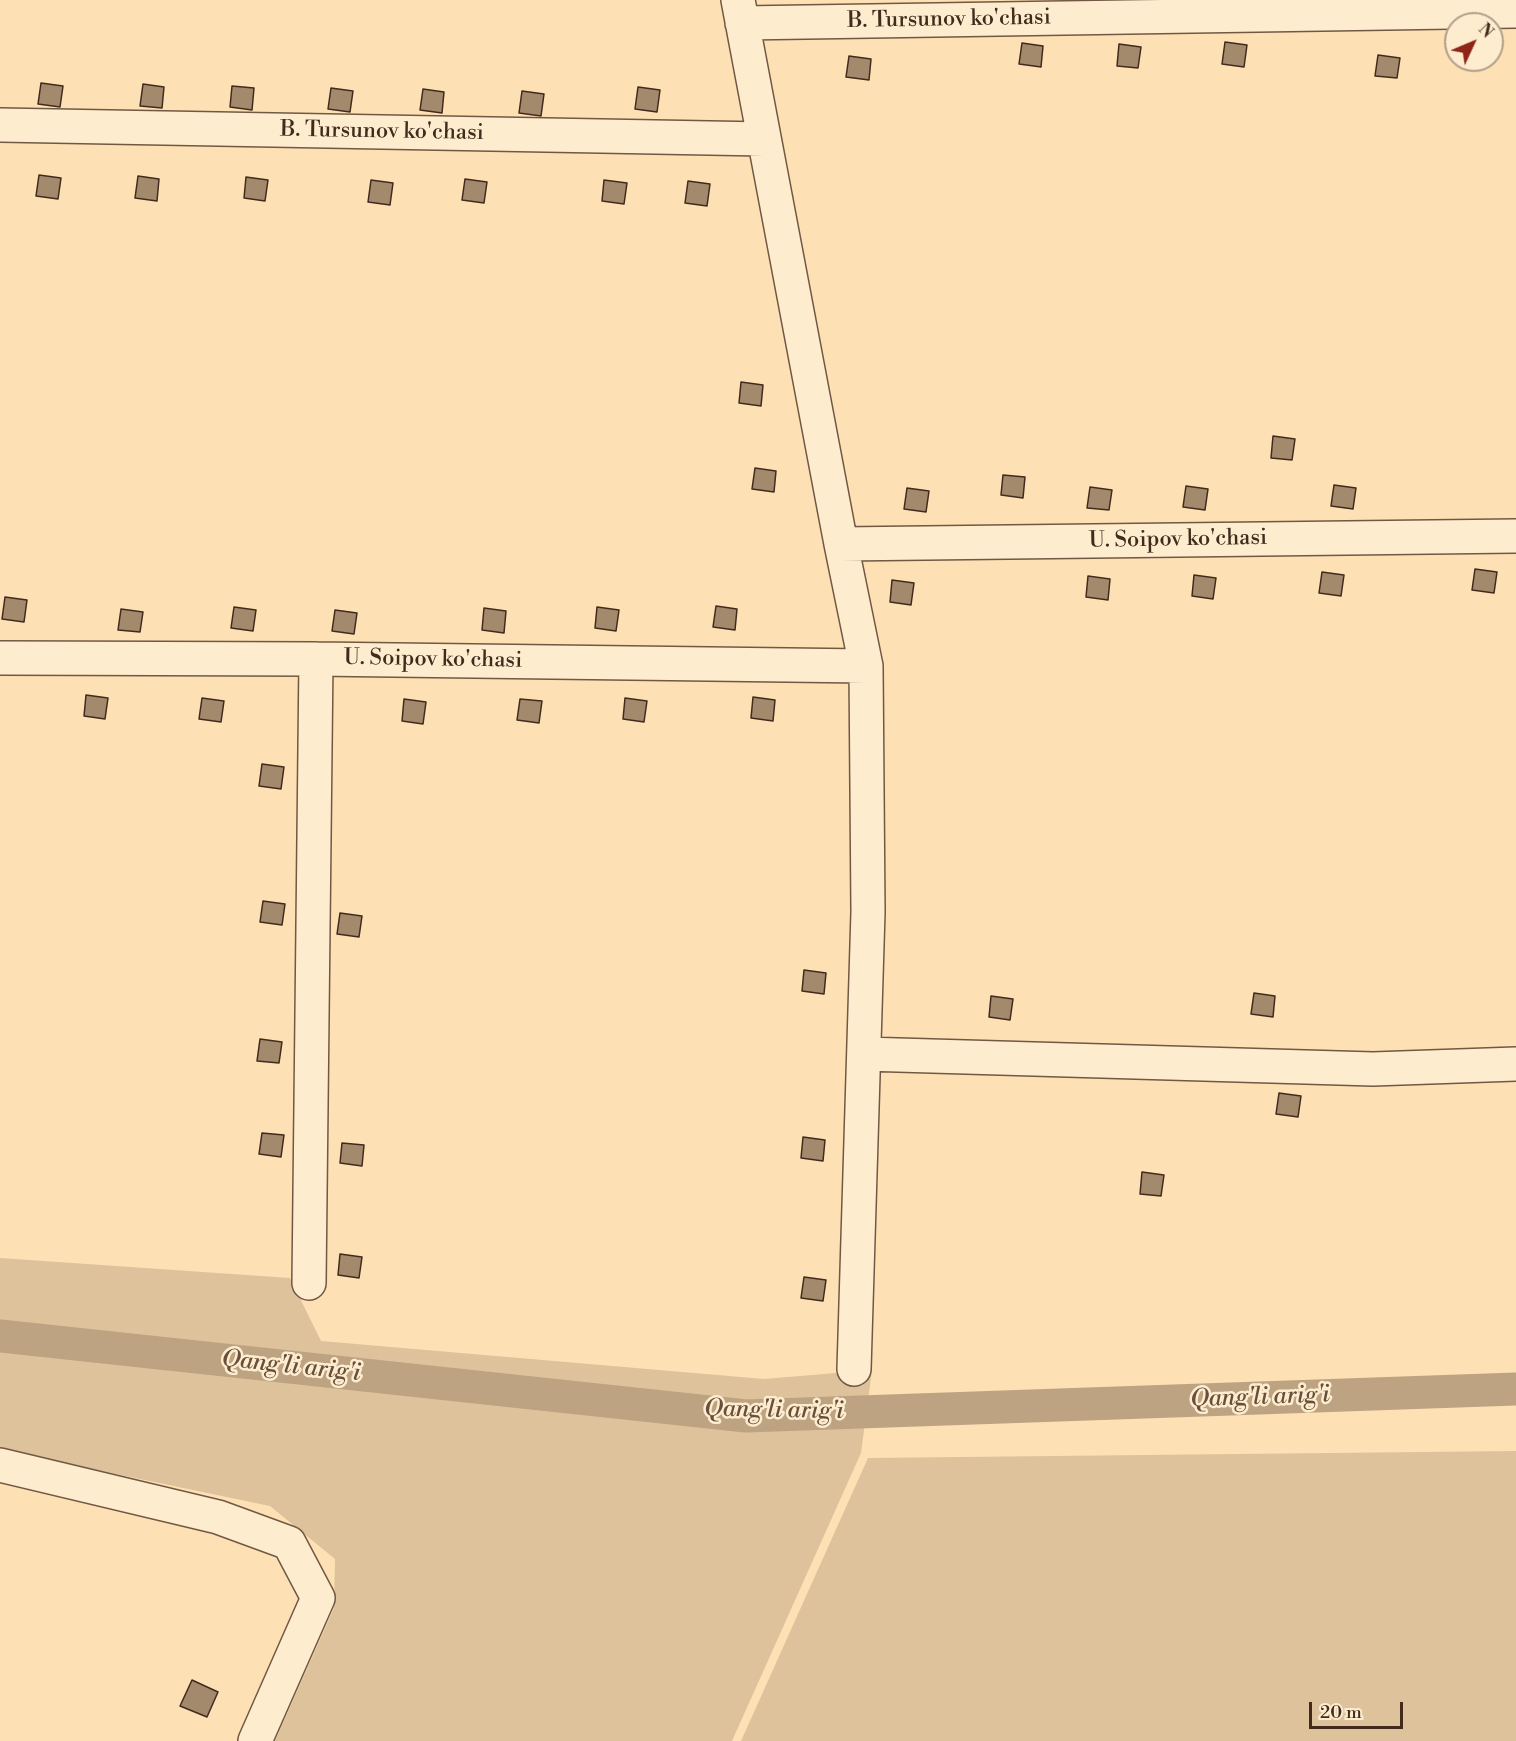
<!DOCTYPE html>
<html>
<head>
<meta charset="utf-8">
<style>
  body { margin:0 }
  #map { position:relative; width:1516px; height:1741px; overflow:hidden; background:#fde1b5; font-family:"Libre Bodoni",serif }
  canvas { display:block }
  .north { position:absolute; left:1444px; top:12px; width:60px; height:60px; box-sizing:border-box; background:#feeccf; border:2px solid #b39f88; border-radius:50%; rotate:46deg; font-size:16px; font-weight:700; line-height:24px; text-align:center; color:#422b1d }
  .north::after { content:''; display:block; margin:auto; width:21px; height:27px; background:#8f2418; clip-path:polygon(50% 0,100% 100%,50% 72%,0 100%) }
  .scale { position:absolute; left:1309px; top:1702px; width:94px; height:27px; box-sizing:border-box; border:3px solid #422b1d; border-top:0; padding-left:8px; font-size:18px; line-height:21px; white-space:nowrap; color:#422b1d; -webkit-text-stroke:4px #feeccf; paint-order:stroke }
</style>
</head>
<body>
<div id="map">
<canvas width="1516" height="1741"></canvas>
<div class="north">N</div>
<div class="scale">20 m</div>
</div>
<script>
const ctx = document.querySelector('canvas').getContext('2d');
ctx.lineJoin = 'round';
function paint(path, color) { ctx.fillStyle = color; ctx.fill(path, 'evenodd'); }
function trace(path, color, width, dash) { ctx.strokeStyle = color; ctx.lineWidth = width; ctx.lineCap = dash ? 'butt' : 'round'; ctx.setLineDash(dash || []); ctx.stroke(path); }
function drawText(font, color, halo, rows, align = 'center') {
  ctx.font = font + ' "Libre Bodoni",serif'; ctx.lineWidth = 5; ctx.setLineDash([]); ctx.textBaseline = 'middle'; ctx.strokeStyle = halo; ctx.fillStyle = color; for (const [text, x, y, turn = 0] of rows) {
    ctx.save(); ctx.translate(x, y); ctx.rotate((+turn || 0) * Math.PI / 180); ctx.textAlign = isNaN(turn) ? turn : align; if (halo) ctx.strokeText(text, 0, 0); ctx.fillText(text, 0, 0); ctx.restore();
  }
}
paint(new Path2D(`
  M0,1258L290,1278L321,1341L764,1379L872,1370L861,1453L732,1741H275L334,1608L335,1559L270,1506L0,1450Z
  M1516,1451V1741H741L868,1458Z`), '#ddc29b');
trace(new Path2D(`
  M0,1336L746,1416L1516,1389`), '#bda381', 33);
const building = new Path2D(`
  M1225,42L1247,45L1244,67L1222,64Z
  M1022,43L1043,46L1041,67L1019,64Z
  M1119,44L1141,47L1138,68L1117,66Z
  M1378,55L1400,58L1397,78L1375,76Z
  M849,56L871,59L869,80L846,77Z
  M41,83L63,86L60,107L38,104Z
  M143,84L164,87L162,108L140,106Z
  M232,86L254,88L252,110L230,107Z
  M638,87L660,90L657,112L635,109Z
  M331,88L353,91L350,112L328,109Z
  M423,89L444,92L442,113L420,110Z
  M522,91L544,94L541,116L519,113Z
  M39,175L61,178L58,199L36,196Z
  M138,176L159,179L157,201L135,198Z
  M246,177L268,180L265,201L244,198Z
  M465,179L487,182L484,203L462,200Z
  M371,180L393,183L390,205L368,202Z
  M604,180L627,183L624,204L602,201Z
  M688,181L710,184L707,206L685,203Z
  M741,382L763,385L761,406L739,403Z
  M1273,436L1295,439L1292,460L1271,458Z
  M755,468L776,471L774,492L752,489Z
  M1003,475L1025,477L1023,498L1001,495Z
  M1334,485L1356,488L1353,509L1331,506Z
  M1186,486L1208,489L1205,510L1183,507Z
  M1090,487L1112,490L1109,510L1087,508Z
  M907,488L929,491L926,512L904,509Z
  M1475,569L1497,572L1494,593L1472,590Z
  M1322,572L1344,575L1341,596L1319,593Z
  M1194,575L1216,578L1213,599L1192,596Z
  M1088,576L1110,579L1108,600L1086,597Z
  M892,580L914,583L911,605L890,602Z
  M5,597L27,600L24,622L2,619Z
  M716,606L737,609L735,630L713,627Z
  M234,607L256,610L253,631L231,628Z
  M597,607L619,610L616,631L595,628Z
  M484,608L506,611L504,633L482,630Z
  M121,609L143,612L140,632L118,630Z
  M335,610L357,613L354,634L332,631Z
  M86,695L108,698L105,719L84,716Z
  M753,697L775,700L773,721L751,718Z
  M202,698L224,701L221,722L199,719Z
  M625,698L647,701L644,722L623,719Z
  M404,699L426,702L423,724L402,721Z
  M520,699L542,701L539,723L517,720Z
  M262,764L284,767L281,789L259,786Z
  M263,901L285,904L282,925L260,922Z
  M340,913L362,916L359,937L337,934Z
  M804,970L826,973L824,994L802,991Z
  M1254,993L1275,996L1273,1017L1251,1014Z
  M991,996L1013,999L1010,1020L989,1017Z
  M260,1039L282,1042L279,1063L257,1061Z
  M1279,1093L1301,1096L1298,1117L1276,1114Z
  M262,1133L284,1135L281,1157L259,1154Z
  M803,1137L825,1140L823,1161L801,1158Z
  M342,1143L364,1145L362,1166L340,1163Z
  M1142,1172L1164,1175L1161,1196L1140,1194Z
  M340,1254L362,1257L359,1278L338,1275Z
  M804,1277L826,1280L823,1301L801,1298Z
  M192,1680L218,1692L207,1717L180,1706Z`);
paint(building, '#a38a6c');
trace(building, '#422b1d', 1.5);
const minor = new Path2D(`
  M738,0L841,544L866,666L868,912L854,1369
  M742,23L1516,11
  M0,125L764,139
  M841,544L1516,536
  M0,658L316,659L866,666
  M864,1054L1373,1069L1516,1064
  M309,1283L316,659
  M0,1465L218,1517L289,1543L318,1598L255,1741`);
trace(minor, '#715843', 36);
trace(minor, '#feeccf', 33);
drawText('22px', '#422b1d', '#feeccf', [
  ["B. Tursunov ko'chasi",949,20,-1],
  ["B. Tursunov ko'chasi",382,132,1],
  ["U. Soipov ko'chasi",1178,540,-1],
  ["U. Soipov ko'chasi",433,660,1]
]);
drawText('italic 24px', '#674f3b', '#feeccf', [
  ["Qang'li arig'i",291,1367,6],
  ["Qang'li arig'i",1260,1398,-2],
  ["Qang'li arig'i",774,1411,1]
]);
</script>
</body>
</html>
